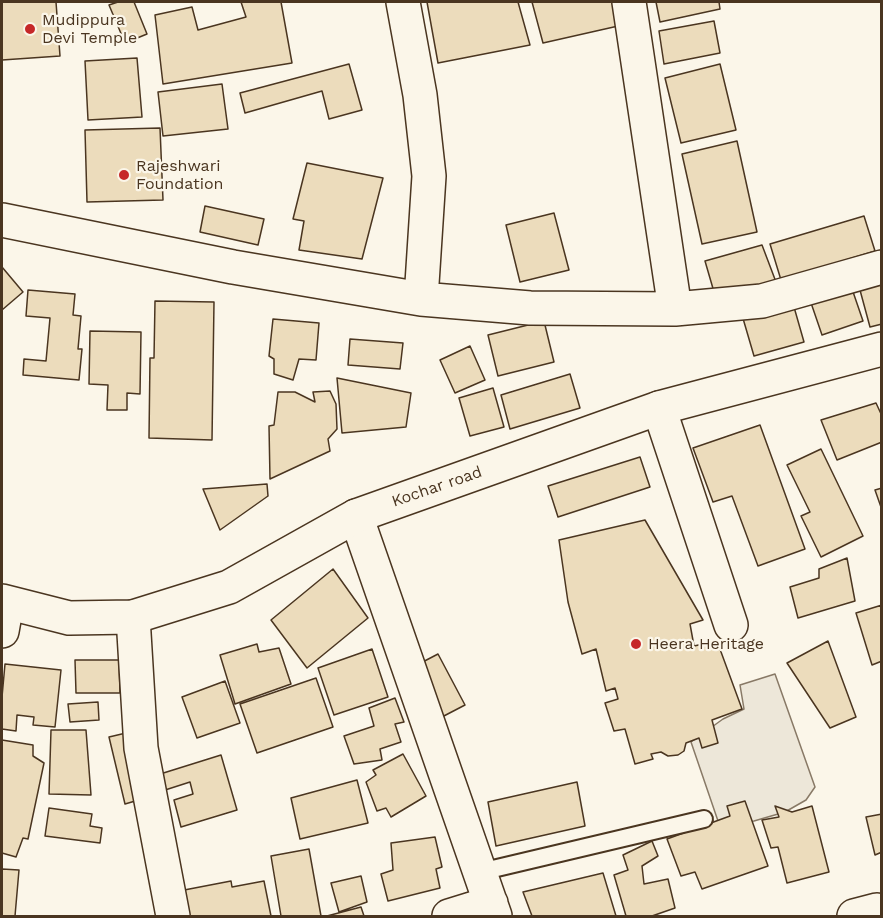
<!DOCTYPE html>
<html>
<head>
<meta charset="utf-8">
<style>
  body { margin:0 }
  #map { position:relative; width:883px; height:918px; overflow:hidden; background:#fbf6e9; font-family:"Work Sans",sans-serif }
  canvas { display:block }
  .frame { position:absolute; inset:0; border:3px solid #4a3520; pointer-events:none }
</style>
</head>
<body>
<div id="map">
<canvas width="883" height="918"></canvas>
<div class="frame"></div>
</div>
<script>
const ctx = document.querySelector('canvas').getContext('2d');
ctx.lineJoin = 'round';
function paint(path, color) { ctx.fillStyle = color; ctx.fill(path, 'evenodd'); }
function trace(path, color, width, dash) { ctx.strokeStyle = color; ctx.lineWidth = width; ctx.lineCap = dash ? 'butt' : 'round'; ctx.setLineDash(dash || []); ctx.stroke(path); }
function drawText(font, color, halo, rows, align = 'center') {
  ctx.font = font + ' "Work Sans",sans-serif'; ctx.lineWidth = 4.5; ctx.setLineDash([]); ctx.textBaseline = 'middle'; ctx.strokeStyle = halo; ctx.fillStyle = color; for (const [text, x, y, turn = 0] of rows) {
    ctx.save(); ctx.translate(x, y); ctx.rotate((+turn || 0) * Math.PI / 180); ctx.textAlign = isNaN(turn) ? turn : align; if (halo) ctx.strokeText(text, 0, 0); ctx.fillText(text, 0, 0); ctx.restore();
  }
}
const parking = new Path2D(`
  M775,674L815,787L806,800L785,812L754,821L729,824L718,821L691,742L723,719L744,709L740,685Z`);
paint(parking, '#ede7d9');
trace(parking, '#887966', 1.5);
const building = new Path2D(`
  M2,2H56L60,56L2,60Z
  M118,2H134L147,34L125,43L109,5Z
  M241,2H281L292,63L163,84L155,15L192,7L198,30L246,17Z
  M427,2H518L530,45L438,63Z
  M532,2H623L627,24L543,43Z
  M656,2H719L720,9L660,22Z
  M714,21L720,53L664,64L659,31Z
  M137,58L142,117L88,120L85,61Z
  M349,64L362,110L329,119L322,91L245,113L240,93Z
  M720,64L736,130L681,143L665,78Z
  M222,84L228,129L163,136L158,92Z
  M160,128L163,200L87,202L85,130Z
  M737,141L757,232L702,244L682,154Z
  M307,163L383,178L362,259L299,250L304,221L293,219Z
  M205,206L264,219L258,245L200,232Z
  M554,213L569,270L520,282L506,225Z
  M864,216L875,251L781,280L770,244Z
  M762,245L776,282L714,292L705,261Z
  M2,267L23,292L2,310Z
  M882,272V324L870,327L857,279Z
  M850,283L863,321L822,335L809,297Z
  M28,290L75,294L73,315L81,316L78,349H82L79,380L23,375L24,359L46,361L50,318L26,316Z
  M792,300L804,342L754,356L742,315Z
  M155,301L214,302L212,440L149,438L150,358H154Z
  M273,319L319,323L316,360L299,359L293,380L274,374V359L269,356Z
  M544,321L554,362L498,376L488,335Z
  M90,331L141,332L140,394L127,393V410H107L108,385L89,384Z
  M350,339L403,343L400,369L348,365Z
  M470,346L485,380L455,393L440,360Z
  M570,374L580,408L510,429L501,395Z
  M337,378L411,393L406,427L342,433Z
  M493,388L504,427L470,436L459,398Z
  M330,391L336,404L337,429L328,439L330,451L270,479L269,426L274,425L278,392H295L315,402L313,392Z
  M876,403L882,416V442L837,460L821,420Z
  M760,425L805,549L758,566L732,496L713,502L693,448Z
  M821,449L863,536L821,557L801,516L810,512L787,465Z
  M640,457L650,487L558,517L548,486Z
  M267,484L268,496L220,530L203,489Z
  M882,488V510L875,490Z
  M645,520L703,620L690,624L694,646L717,641L742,709L712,720L718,743L702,748L699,738L686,743L684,751L678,755L668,756L661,752L651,754L653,759L635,764L625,729L614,731L605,703L618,699L615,688L606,691L596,649L582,654L568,602L559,540Z
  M847,558L855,601L798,618L790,587L819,578V569Z
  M333,569L368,618L307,668L271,620Z
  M882,605V661L872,665L856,613Z
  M828,641L856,717L830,728L787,663Z
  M257,644L259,652L279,648L291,684L235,704L220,655Z
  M372,649L388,697L334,715L318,668Z
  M438,654L465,705L440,718L413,667Z
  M75,660H119L120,693H76Z
  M5,664L61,670L55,727L33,725L34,717L17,715L16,731L2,729V697Z
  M316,678L333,727L257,753L240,704Z
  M225,681L240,723L197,738L182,697Z
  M395,698L404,722L395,724L401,742L380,749L382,760L354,764L344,736L374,726L369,708Z
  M98,702L99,720L70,722L68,704Z
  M51,730H86L91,795L49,794Z
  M126,733L142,799L125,804L109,737Z
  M2,740L33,745V756L44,763L28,839L23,838L16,857L2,853Z
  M403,754L426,796L391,817L386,808L377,811L366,782L376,775L373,770Z
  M221,755L237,810L181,827L174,800L193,794L190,782L162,791L157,775Z
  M357,780L368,823L300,839L291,798Z
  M577,782L585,826L496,846L488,802Z
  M745,801L768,866L702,889L695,872L681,876L667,839L730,816L727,806Z
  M775,806L792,812L812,806L829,872L787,883L778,847L771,848L762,820L779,817Z
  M49,808L92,814L90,826L102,828L100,843L45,836Z
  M882,814V852L875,855L866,817Z
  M435,837L442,867L436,869L440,888L388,901L381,874L393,870L391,843Z
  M652,841L658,856L642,866L644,884L668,879L675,908L652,916H626L614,875L628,870L623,855Z
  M309,849L321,916H281L271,856Z
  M2,869L19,870L15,916H2Z
  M603,873L616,916H532L523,892Z
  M361,876L367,902L339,912L331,883Z
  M231,881L232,887L264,881L271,916H183L179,891Z
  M361,907L364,916H327Z`);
paint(building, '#ecdcbc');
trace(building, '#4a3520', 1.5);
const service = new Path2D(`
  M480,872L704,819`);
const minor = new Path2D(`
  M403,2L420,95L429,176L421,299
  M629,2L675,309
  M2,220L233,267L421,299L530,308L675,309L762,301L882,267
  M659,408L731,625
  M356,516L495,916
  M133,617L141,748L173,916
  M2,631L7,603
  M449,916L491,903
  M854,916L877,910`);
const tertiary = new Path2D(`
  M2,601L69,618L133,617L229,587L356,516L659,408L882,349`);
trace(service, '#4a3520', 20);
trace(minor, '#4a3520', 36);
trace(tertiary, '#4a3520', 36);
trace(service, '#fbf6e9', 16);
trace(minor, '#fbf6e9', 33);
trace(tertiary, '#fbf6e9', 33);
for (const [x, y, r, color] of [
  [30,29,6,"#c62828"],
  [124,175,6,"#c62828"],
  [636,644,6,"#c62828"]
]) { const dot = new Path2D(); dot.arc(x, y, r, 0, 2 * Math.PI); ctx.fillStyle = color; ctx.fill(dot); trace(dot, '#fbf6e9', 2); }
drawText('16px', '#4a3520', '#fbf6e9', [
  ["Mudippura",42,20],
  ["Devi Temple",42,38],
  ["Rajeshwari",136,166],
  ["Foundation",136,184],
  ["Heera Heritage",648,644]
], 'left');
drawText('16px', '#4a3520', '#fbf6e9', [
  ["Kochar road",437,487,-19]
]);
</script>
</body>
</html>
